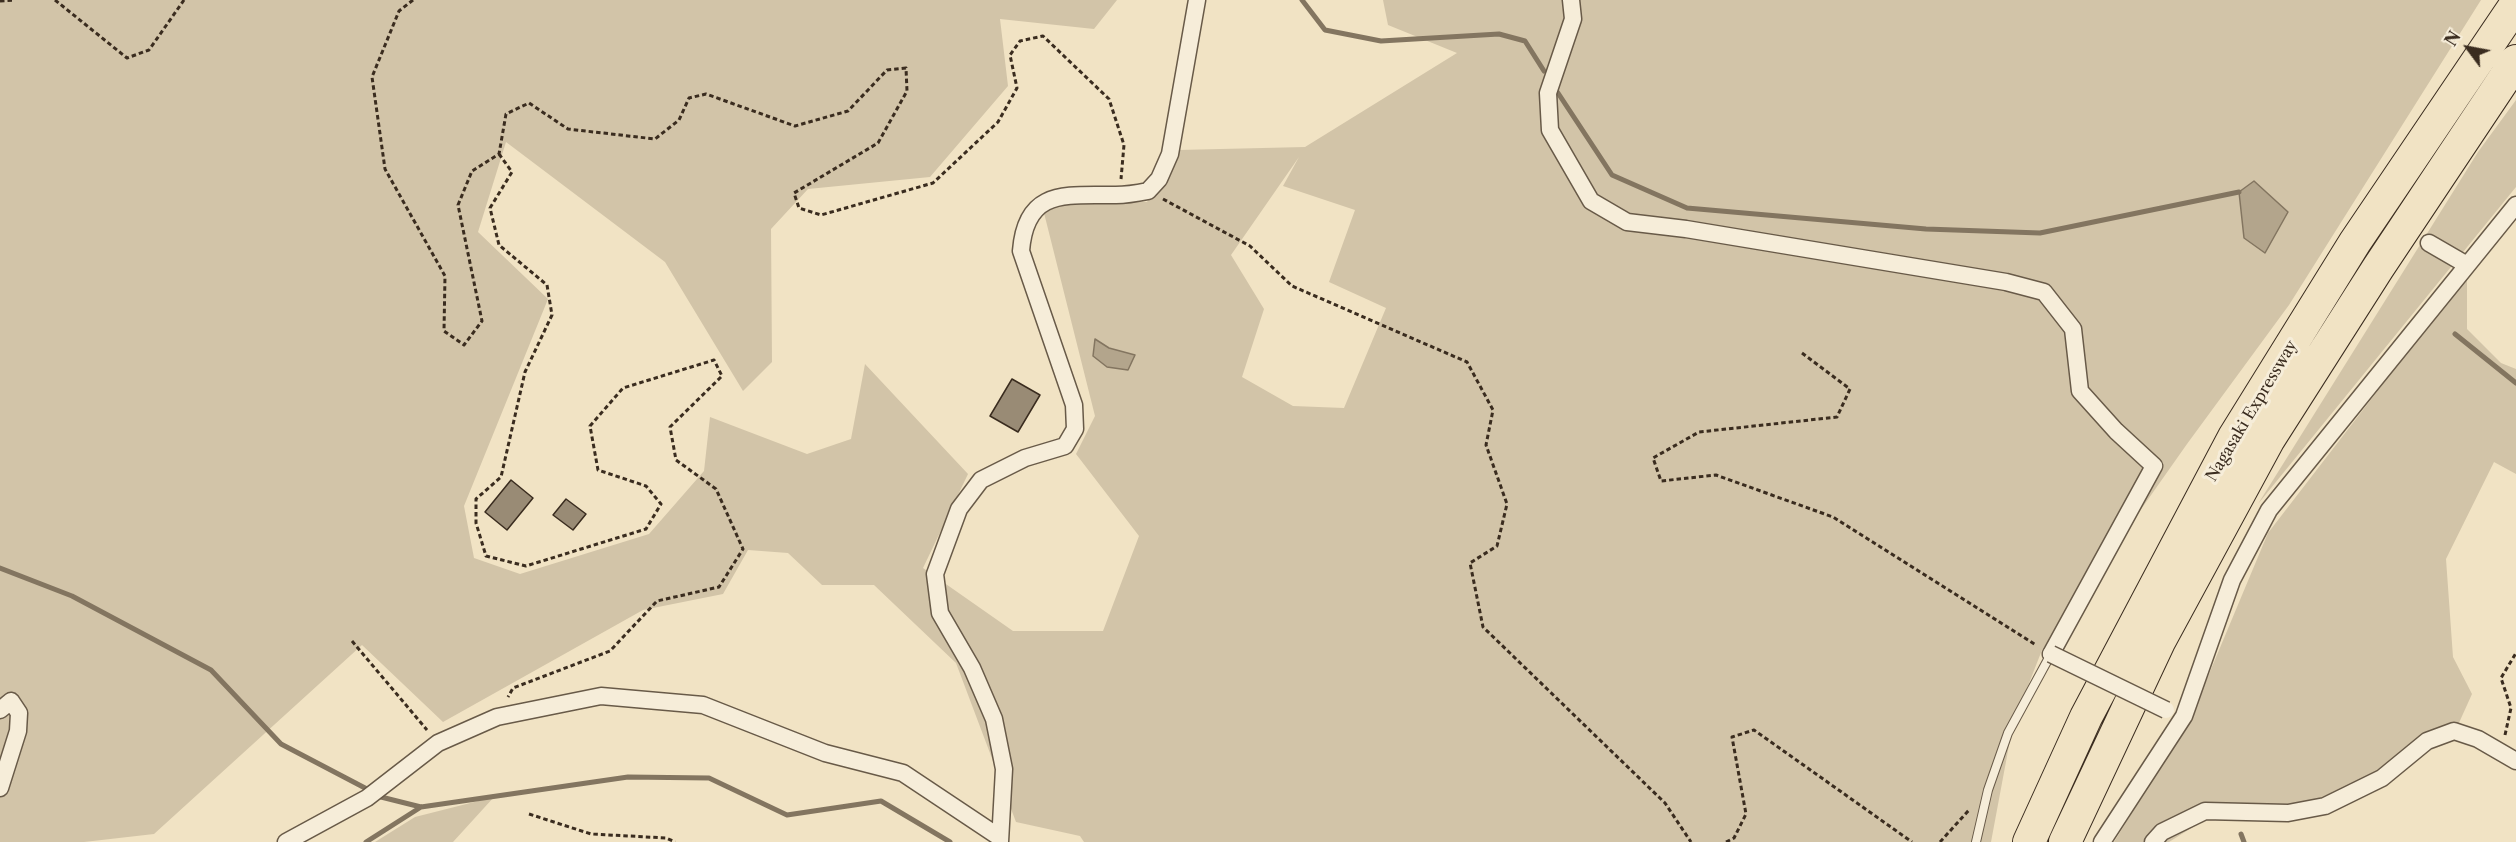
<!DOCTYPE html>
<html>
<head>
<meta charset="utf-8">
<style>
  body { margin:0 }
  #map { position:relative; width:2516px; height:842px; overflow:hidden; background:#f1e3c4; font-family:"Libre Caslon Text",serif }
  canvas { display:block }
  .north { position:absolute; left:2438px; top:18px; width:60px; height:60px; -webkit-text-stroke:4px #f6edd9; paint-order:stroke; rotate:302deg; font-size:16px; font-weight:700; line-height:24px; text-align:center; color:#3a2c1f }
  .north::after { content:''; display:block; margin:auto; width:21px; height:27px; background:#3a2c1f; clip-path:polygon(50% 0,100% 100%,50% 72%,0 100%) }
</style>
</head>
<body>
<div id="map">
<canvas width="2516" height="842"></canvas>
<div class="north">N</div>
</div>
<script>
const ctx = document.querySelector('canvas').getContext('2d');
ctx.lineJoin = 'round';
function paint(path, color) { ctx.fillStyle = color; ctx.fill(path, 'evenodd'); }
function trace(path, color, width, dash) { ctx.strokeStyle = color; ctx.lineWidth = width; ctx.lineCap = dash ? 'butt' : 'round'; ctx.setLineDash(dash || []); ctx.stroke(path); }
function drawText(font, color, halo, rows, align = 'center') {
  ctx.font = font + ' "Libre Caslon Text",serif'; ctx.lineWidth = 6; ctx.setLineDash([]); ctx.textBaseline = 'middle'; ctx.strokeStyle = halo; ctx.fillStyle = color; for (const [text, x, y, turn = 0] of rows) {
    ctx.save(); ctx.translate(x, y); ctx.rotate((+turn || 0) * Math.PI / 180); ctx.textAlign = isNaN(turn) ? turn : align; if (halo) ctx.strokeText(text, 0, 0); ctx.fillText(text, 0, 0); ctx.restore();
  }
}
paint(new Path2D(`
  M0,0H1117L1094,29L1000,19L1008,86L930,177L808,189L771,229L772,362L743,391L665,262L506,142L478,232L548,299L464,506L474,558L520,574L649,534L704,471L710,417L807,454L851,439L865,364L968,474L923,568L1013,631H1103L1139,536L1076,454L1095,416L1040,197L1147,202L1178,150L1305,147L1457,53L1388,25L1383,0H2481L2289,305L2187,444L2042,650L2013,724L1991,842H1084L1080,836L1016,822L956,663L874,585H822L788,553L748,550L723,594L643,610L443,722L362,645L154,834L84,842H0ZM1299,157L1283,186L1355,210L1329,282L1386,308L1344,408L1293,406L1242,377L1264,309L1231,255Z
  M2516,100V187L2258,504L2478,152Z
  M2467,275V329L2501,363L2516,369V474L2494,462L2446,559L2453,657L2472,694L2458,725L2375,776L2291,809L2209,817L2169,842H2114L2191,717L2268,533Z
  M494,797L453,842H375L415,817Z`), '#d2c4a8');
const water = new Path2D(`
  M2254,181L2288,212L2265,253L2244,238L2239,192Z
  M1095,339L1109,348L1135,355L1128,370L1107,367L1093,356Z`);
paint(water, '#b3a58c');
trace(water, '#837560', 1.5);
trace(new Path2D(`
  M1302,0L1325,30L1381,41L1499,34L1525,41L1544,71
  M1558,93L1612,175L1687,208L1926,229L2040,233L2239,192
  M2455,334L2516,383
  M0,568L72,596L211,670L281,744L365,788
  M381,797L421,807L628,777L709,778L787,815L881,801L950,842
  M2241,834L2244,842
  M366,842L421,807`), '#837560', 5);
const building = new Path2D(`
  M1012,379L1040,395L1018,432L990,416Z
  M511,480L533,498L507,530L485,512Z
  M566,499L586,514L573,530L553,515Z`);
paint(building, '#998b75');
trace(building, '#3a2c1f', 1.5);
const service = new Path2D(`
  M1976,842L1988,790L2008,733L2051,654`);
const minor = new Path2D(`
  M1571,0L1573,19L1548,93L1550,130L1591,201L1627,222L1686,229L2006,282L2044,292L2073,329L2080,391L2116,431L2154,466L2051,654
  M2429,243L2467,265
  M0,710L11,701L19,713L18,731L0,788
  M286,842L367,798L438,743L497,717L601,696L703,705L825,753L903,773L999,837
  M1000,842L1004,769L994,719L972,668L940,613L935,574L959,509L981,480L1025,458L1065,446L1075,429L1074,405L1021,251C1026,187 1067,196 1116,195C1127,195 1138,193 1148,191L1159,179L1170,154L1197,0
  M2102,842L2184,716L2232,580L2269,510L2516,205
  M2153,842L2162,832L2205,811L2288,813L2325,806L2382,778L2427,741L2454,731L2478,739L2516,761`);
const motorway = new Path2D(`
  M2029,842L2086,717L2234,437L2355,242L2516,4
  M2065,842L2159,642L2269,439L2378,268L2516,61`);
trace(service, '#685a48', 10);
trace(minor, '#685a48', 19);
trace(motorway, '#3a2c1f', 34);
trace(new Path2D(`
  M55,0L127,58L149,50L184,0
  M413,0L399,11L372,77L385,169L445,276L444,331L464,345L482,321L458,205L472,171L499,154L506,114L529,103L568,129L655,139L679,120L689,98L706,94L795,126L848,111L887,70L906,68L907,91L878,143L794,193L799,208L821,215L933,183L998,122L1017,88L1010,55L1020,41L1043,36L1109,99L1124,145L1121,179
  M0,1L15,0
  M499,154L512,172L490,208L499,245L547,285L552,315L525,372L501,477L476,499V523L486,556L526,566L646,529L661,504L646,486L598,470L590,426L623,388L714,360L722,376L670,427L676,460L716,489L743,549L719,587L657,601L610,651L513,688L508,697
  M1163,199L1250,246L1292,286L1467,362L1493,410L1486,445L1507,504L1497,546L1470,563L1483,627L1665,803L1691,842
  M1802,353L1850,389L1837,417L1699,432L1653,458L1661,481L1716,475L1833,517L2036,645
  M352,641L427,730
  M2505,735L2511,708L2501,678L2516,653
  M529,814L591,834L666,838L675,842
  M1726,842L1734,838L1746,814L1732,737L1754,730L1912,842
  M1940,842L1969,810`), '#3a2c1f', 3, [4.5, 3]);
trace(service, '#f6edd9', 8);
trace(minor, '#f6edd9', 16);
trace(motorway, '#f1e3c4', 32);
const minorBridge = new Path2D(`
  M2051,654L2166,710`);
trace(minorBridge, '#685a48', 19, []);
trace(minorBridge, '#f6edd9', 16);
drawText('16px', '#3a2c1f', '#f6edd9', [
  ["Nagasaki Expressway",2252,411,-59]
]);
</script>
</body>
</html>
